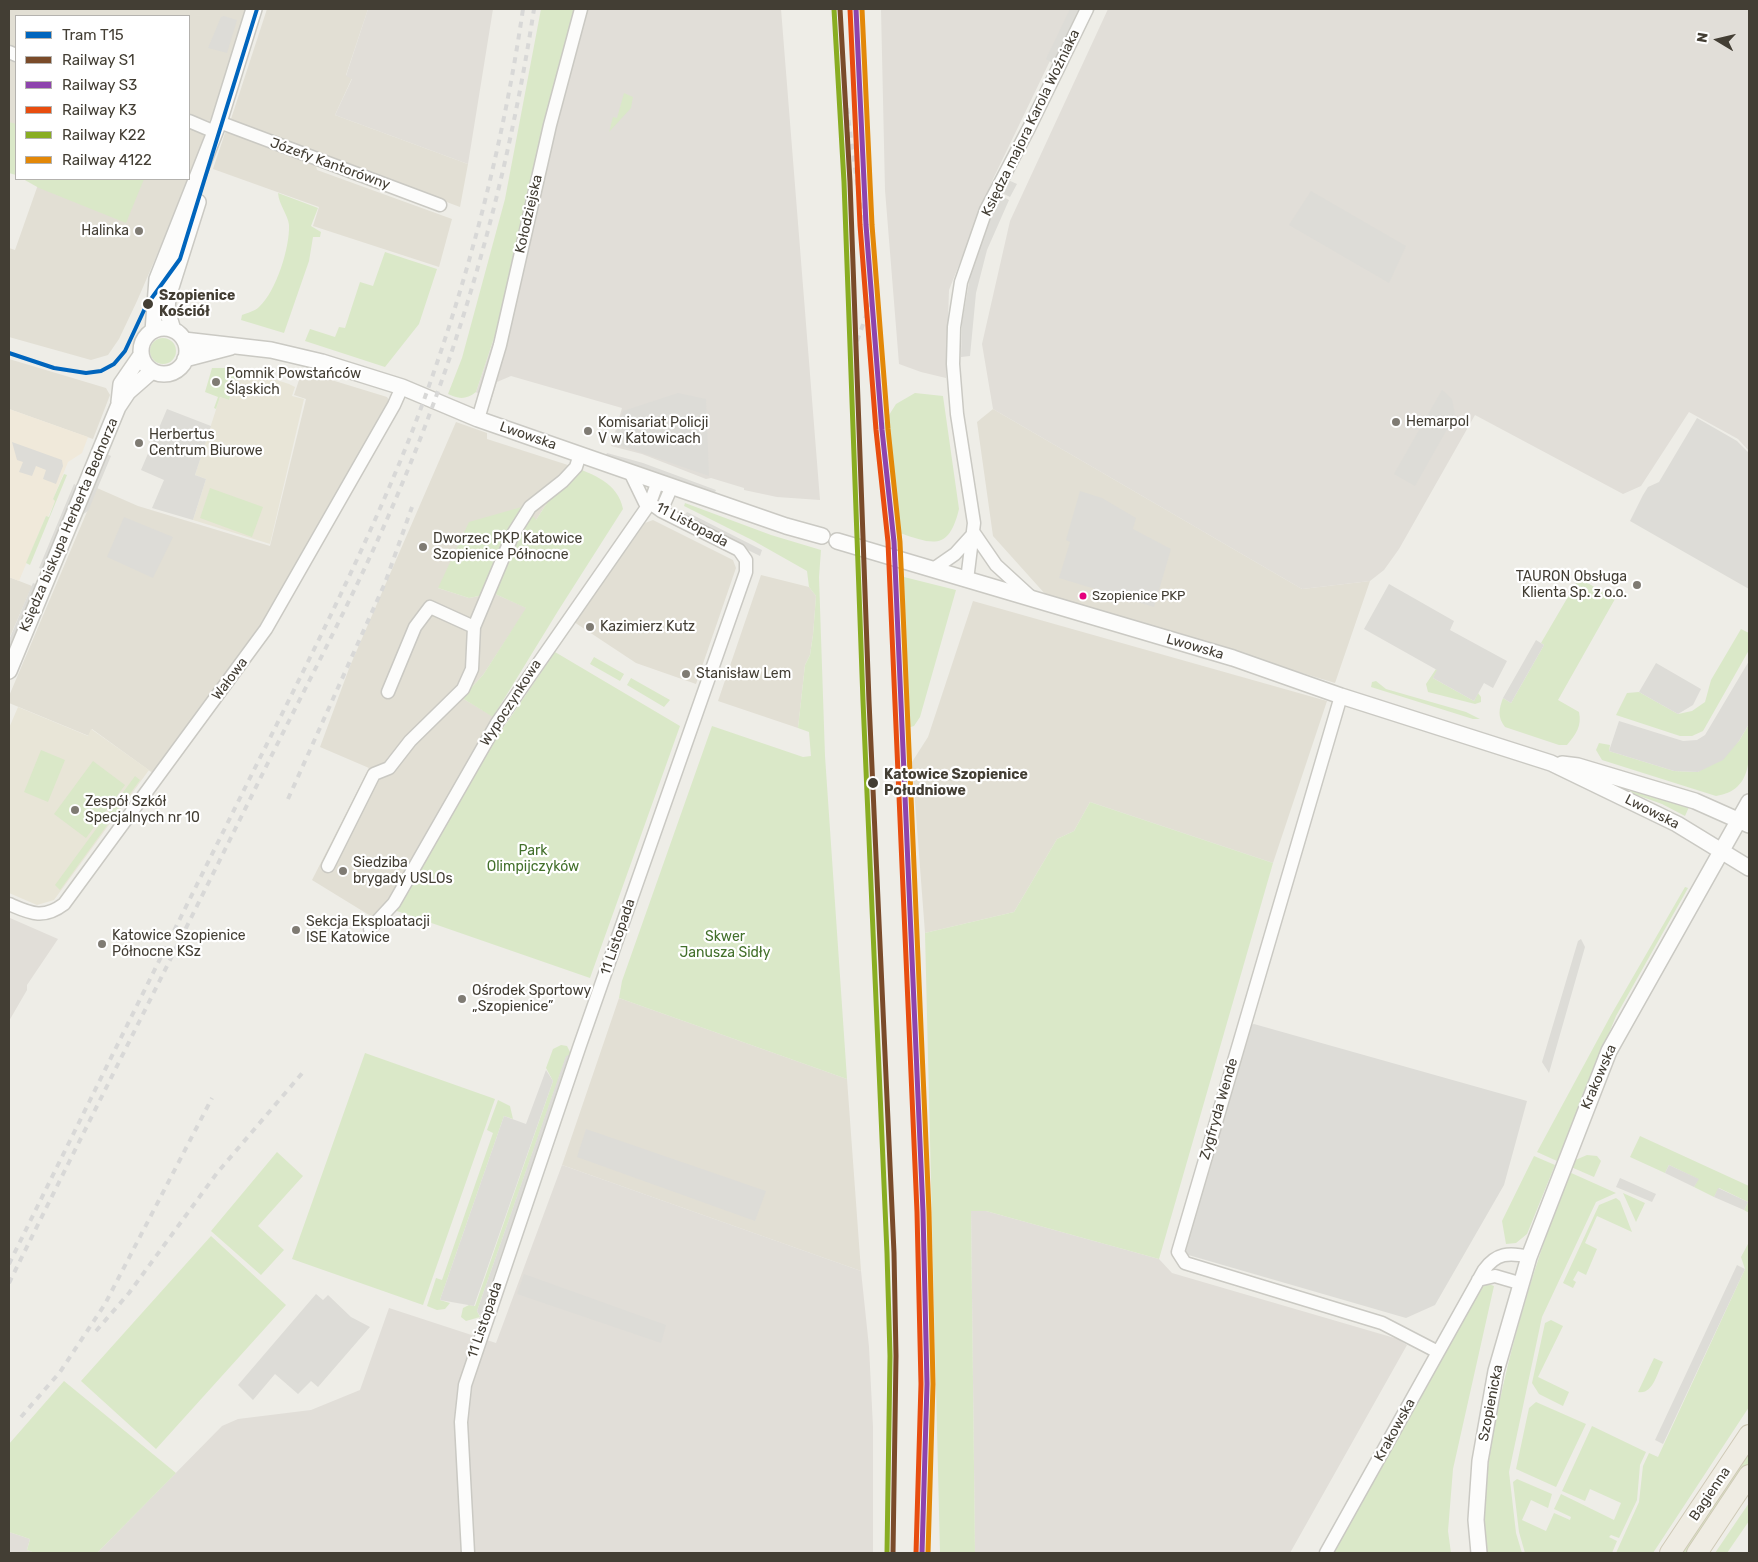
<!DOCTYPE html>
<html>
<head>
<meta charset="utf-8">
<style>
  body { margin:0 }
  #map { position:relative; width:1758px; height:1562px; overflow:hidden; background:#eeede7; font-family:Rubik,sans-serif }
  canvas { display:block }
  .frame { position:absolute; inset:0; border:10px solid #433e34; pointer-events:none }
  .legend { position:absolute; left:15px; top:15px; width:175px; height:165px; box-sizing:border-box; background:#fff; border:1px solid #b4b2ae; margin:0; padding:6px 9px; list-style:none; font-size:15px; color:#433e34 }
  .legend li { display:flex; align-items:center; gap:10px; height:25px }
  .legend b { width:25px; border:1px solid #b4b2ae }
  .north { position:absolute; left:1693px; top:15px; width:50px; height:50px; -webkit-text-stroke:4px #fff; paint-order:stroke; rotate:279deg; font-size:14px; font-weight:700; line-height:20px; text-align:center; color:#433e34 }
  .north::after { content:''; display:block; margin:auto; width:18px; height:22px; background:#433e34; clip-path:polygon(50% 0,100% 100%,50% 72%,0 100%) }
</style>
</head>
<body>
<div id="map">
<canvas width="1758" height="1562"></canvas>
<div class="frame"></div>
<ul class="legend">
<li><b style="height:6px;background:#0065bd"></b>Tram T15</li>
<li><b style="height:6px;background:#7a4b2a"></b>Railway S1</li>
<li><b style="height:6px;background:#8e44ad"></b>Railway S3</li>
<li><b style="height:6px;background:#e84d0f"></b>Railway K3</li>
<li><b style="height:6px;background:#89ad22"></b>Railway K22</li>
<li><b style="height:6px;background:#e38808"></b>Railway 4122</li>
</ul>
<div class="north">N</div>
</div>
<script>
const ctx = document.querySelector('canvas').getContext('2d');
ctx.lineJoin = 'round';
function paint(path, color) { ctx.fillStyle = color; ctx.fill(path, 'evenodd'); }
function trace(path, color, width, dash) { ctx.strokeStyle = color; ctx.lineWidth = width; ctx.lineCap = dash ? 'butt' : 'round'; ctx.setLineDash(dash || []); ctx.stroke(path); }
function drawText(font, color, halo, rows, align = 'center') {
  ctx.font = font + ' Rubik,sans-serif'; ctx.lineWidth = 4.5; ctx.setLineDash([]); ctx.textBaseline = 'middle'; ctx.strokeStyle = halo; ctx.fillStyle = color; for (const [text, x, y, turn = 0] of rows) {
    ctx.save(); ctx.translate(x, y); ctx.rotate((+turn || 0) * Math.PI / 180); ctx.textAlign = isNaN(turn) ? turn : align; if (halo) ctx.strokeText(text, 0, 0); ctx.fillText(text, 0, 0); ctx.restore();
  }
}
paint(new Path2D(`
  M9,9H246L212,119L209,121L189,114V16H16V48L9,45Z
  M267,9H368L346,75L352,78L335,115L468,164L460,207L233,122L231,119Z
  M9,60L16,63V165L9,163Z
  M189,128L203,133L205,137L179,204L137,301L119,339L108,355L91,360L9,337V248L15,250L40,179H189Z
  M230,132L315,162L317,170L452,219L439,267L313,226L319,207L213,169L225,133Z
  M9,359L106,388L110,395L93,439L9,409Z
  M302,371L387,397L390,402L273,609L154,774L92,729L89,736L9,703V696L97,488L138,506L270,546L306,399L294,395Z
  M993,409L1302,589L1370,581L1335,683L1046,595L993,536L977,422Z
  M456,422L487,433V439L571,466L536,520L438,588L469,598L493,593L527,608L483,675L462,698L506,724L389,920L369,915L312,880L369,768L320,747L350,666Z
  M653,520L733,560L736,568L696,684L636,663L574,622L645,523Z
  M761,575L809,587L816,596L813,635L810,655L805,665L798,728L718,701Z
  M9,577L32,586L9,639Z
  M973,601L1327,701L1273,863L1090,802L1074,831L1057,839L1014,912L925,933L912,762L928,737Z
  M619,998L847,1079L861,1271L562,1165Z`), '#e2dfd4');
paint(new Path2D(`
  M9,409L88,437L82,453L68,462L53,499L55,501L48,517L46,516L19,581L9,577Z`), '#f0e9da');
paint(new Path2D(`
  M368,9H493L468,164L335,115L352,79L346,76Z
  M575,9H781L820,500L777,497L744,490V488L711,478L706,479L642,454L611,446L622,408L511,376L497,382L490,404L476,392L496,332Z
  M881,9H1075L993,179L949,290L946,378L921,372L899,364L885,190Z
  M1108,9H1749V451L1738,439L1689,412L1641,486L1623,494L1475,415L1399,549L1384,570L1370,581L1302,589L993,409L982,344L1010,221Z
  M10,918L58,939L27,985V990L9,1021Z
  M562,1165L861,1271L869,1347L873,1427V1553H97L222,1426L238,1419L311,1410L360,1390L389,1308L496,1343Z
  M971,1211H986L1159,1259L1172,1273L1398,1339L1407,1345L1290,1553H975Z
  M9,1532L30,1539L27,1550L35,1553H9Z`), '#e1ded8');
paint(new Path2D(`
  M239,368L289,384L295,387L292,396L304,399L270,544L193,520L206,479L195,475L220,397L229,400Z
  M18,707L88,736L91,729L149,770L54,900L37,905L9,893V728Z`), '#e8e5d7');
paint(new Path2D(`
  M541,9H575L496,332L476,392C466,400 458,399 448,394L462,358L505,199Z
  M624,93L633,97L631,108L609,132L613,117L617,118Z
  M9,122L16,124V175L9,173Z
  M23,179H144L126,223L39,188Z
  M278,193L318,208L311,226L321,232L320,237H313L309,261L284,333L241,320L242,315C247,313 255,311 259,307C276,292 290,247 289,225C288,215 279,205 278,193Z
  M385,252L437,269L419,324L385,367L305,341L310,329L335,337L339,327L345,328L360,282L373,286Z
  M150 351a13 13 0 1 1 26 0a13 13 0 1 1-26 0Z
  M212,368H239L229,400L220,397L216,409L214,408L218,397L205,392Z
  M915,393L943,396L959,509C949,550 934,545 900,533L884,423L896,404Z
  M571,466C593,474 618,483 623,509L558,611L493,717L462,698L483,675L526,608L493,593L469,598L438,588L469,522L525,506L536,520Z
  M64,474L67,475L30,565L26,563L46,516L49,517L55,501L53,499Z
  M210,488L263,507L252,537L200,518Z
  M685,503L771,535L821,550L819,577L825,756L847,1079L619,998L622,981L712,726L803,757L811,756L809,732L798,728L805,665L810,655L813,635L816,596L809,587L807,571L754,541L684,506Z
  M904,577L956,590L920,717L914,726L907,728Z
  M1579,578L1615,599L1558,700L1579,712C1582,726 1576,734 1567,745H1559L1505,727C1497,717 1499,709 1503,698L1511,703L1544,645L1541,643Z
  M1741,629L1749,633V650L1703,731L1692,736H1680L1616,715L1627,693L1639,692L1678,714L1692,711L1705,702L1711,680Z
  M555,652L680,726L590,978L394,910L495,740Z
  M594,657L624,674L620,681L590,664Z
  M1436,669L1438,670L1433,678L1474,701L1478,693L1481,697V702L1475,704L1428,692L1426,684Z
  M631,678L670,700L664,707L627,685Z
  M1376,681L1386,689L1466,712L1480,719H1473L1371,687L1372,682Z
  M1749,724C1749,754 1755,790 1716,796L1602,760L1596,750L1599,743L1610,745L1609,751L1674,771L1698,772L1739,741Z
  M41,750L65,760L48,802L24,792Z
  M93,761L125,785L86,838L54,814Z
  M135,776L140,780L60,890L55,885Z
  M1631,789L1689,807L1685,816L1662,804L1634,794L1630,791Z
  M1090,802L1273,863L1159,1259L986,1211H971L975,1553H940L925,933L1014,912L1057,839L1074,831Z
  M1685,887L1688,888L1616,1016L1557,1161L1537,1152L1611,1015Z
  M561,1045L567,1046L571,1054L566,1057L477,1311L480,1317L466,1321L461,1317L463,1308L469,1305L475,1306L553,1081L546,1068L553,1049Z
  M365,1053L495,1099L423,1305L292,1259Z
  M498,1100L510,1106L513,1119L504,1116L440,1300L450,1303L445,1309L437,1310L427,1306L436,1278L442,1280L493,1133L487,1130Z
  M1640,1136L1749,1186V1213L1744,1210L1748,1202L1719,1188L1714,1197L1694,1187L1698,1179L1669,1165L1665,1173L1630,1157Z
  M277,1152L303,1176L258,1226L284,1250L261,1275L211,1231Z
  M1587,1155L1597,1156L1601,1161L1594,1177L1571,1167L1573,1161Z
  M1534,1156L1555,1165L1527,1234L1516,1243L1506,1244L1502,1221Z
  M1569,1172L1616,1193L1596,1202L1542,1317L1509,1472L1516,1533L1522,1553H1487C1480,1514 1486,1475 1493,1436C1509,1345 1537,1258 1569,1172Z
  M1623,1193L1645,1203L1636,1222Z
  M1616,1198L1620,1201L1632,1232L1597,1216L1585,1243L1597,1249L1586,1275L1578,1271L1573,1280L1576,1282L1573,1288L1563,1283L1599,1205Z
  M211,1236L286,1305L156,1449L81,1381Z
  M1749,1242V1407L1653,1553H1616L1639,1502L1643,1466L1649,1453L1658,1457L1745,1269L1741,1257Z
  M1486,1283L1494,1286L1453,1469L1448,1531L1451,1553H1334L1476,1290Z
  M1551,1320L1563,1326L1538,1377L1569,1392L1563,1406L1539,1394L1532,1383L1545,1323Z
  M1654,1358L1663,1362C1657,1373 1653,1395 1638,1392Z
  M64,1381L176,1473L97,1553H35L27,1550L30,1539L9,1532V1444Z
  M1536,1402L1586,1424L1556,1487L1516,1469L1529,1408Z
  M1592,1426L1646,1452L1640,1465L1637,1500L1619,1538L1611,1535L1609,1537L1617,1541L1612,1553H1525L1519,1532L1513,1482L1517,1479L1552,1494L1548,1508L1531,1500L1522,1520L1546,1531L1554,1513L1570,1520L1571,1517L1554,1509L1561,1494L1614,1520L1621,1503L1590,1489L1585,1501L1562,1491Z
  M1749,1449V1462L1688,1553H1680Z
  M1749,1503V1521L1727,1553H1715Z`), '#dae8c8');
paint(new Path2D(`
  M1070,9H1080L1054,64L1046,59Z
  M224,16L237,20L227,53L208,48L221,17Z
  M1008,180L1017,184L1010,197L1002,193L1000,195L1009,200L987,250L976,293L970,356L961,357L962,322L971,271L993,211Z
  M1311,191L1406,246L1389,283L1289,225Z
  M1442,390L1452,399L1455,415L1415,486L1394,474Z
  M678,393L706,399L709,476L613,443L623,411Z
  M167,409L211,426L195,475L206,479L193,520L152,508L164,480L141,470Z
  M1697,418L1737,441L1749,453V589L1630,521L1643,495L1648,487L1659,482Z
  M12,442L62,460L63,466L56,484L43,479L46,470L36,466L32,476L19,472L23,462L17,460Z
  M607,453L643,463L716,490L714,495L641,467L605,457Z
  M107,454L111,456L88,511L82,515Z
  M74,484L78,486L44,570L39,568Z
  M1080,491L1102,498L1136,518L1133,529L1171,549L1154,607L1059,578L1070,542L1066,540Z
  M687,512L762,550L760,556L683,518Z
  M124,517L173,537L153,578L107,557Z
  M33,583L38,585L9,654V640Z
  M1389,584L1454,621L1450,630L1507,661L1493,688L1484,683L1474,701L1433,678L1437,670L1364,629Z
  M1536,640L1544,645L1511,703L1503,698Z
  M1749,661V724L1739,741L1723,760L1698,772L1674,771L1609,751L1619,721L1683,741L1697,740L1705,735Z
  M1656,663L1701,689L1693,705L1678,714L1639,692Z
  M1581,939L1585,947L1549,1073L1542,1062L1578,941Z
  M1254,1024L1527,1101L1504,1185L1435,1305L1406,1318L1178,1252L1243,1028Z
  M571,1054L480,1316L477,1311L566,1056Z
  M546,1070L553,1081L474,1306L440,1300L504,1116L526,1124Z
  M586,1129L766,1191L755,1221L577,1157Z
  M1669,1165L1699,1179L1694,1187L1665,1173Z
  M1620,1178L1656,1194L1652,1202L1616,1187Z
  M1718,1188L1748,1202L1744,1210L1714,1197Z
  M1737,1265L1745,1269L1663,1444L1655,1440Z
  M524,1274L666,1325L661,1343L517,1294Z
  M316,1294L323,1300L328,1295L351,1317L370,1327L318,1387L311,1381L298,1394L275,1374L253,1400L238,1385Z`), '#dddcd7');
const minor = new Path2D(`
  M9,52L16,55
  M189,121L215,132
  M219,122L440,205
  M478,419L500,345L550,125L581,9
  M661,511L672,486
  M974,533L996,565L1032,598
  M932,570L955,554L974,533
  M967,580L974,523L957,414L953,364L954,327L961,282L986,210L1030,126L1087,9
  M388,692L415,627L430,607L474,627
  M1341,696L1178,1252L1185,1263L1382,1323L1438,1352
  M328,866L374,774L389,768L410,741L463,689L472,669L474,627L513,534L530,507L563,481L576,467L580,454
  M9,904C30,913 43,920 64,904L266,629L394,405L402,387
  M370,929L394,903L497,723L650,503L658,481
  M1478,1280L1495,1276L1519,1283
  M468,1553L461,1422L465,1385L580,1045L746,572V560L739,550L661,511L650,503H645L630,472
  M1326,1553L1484,1270C1496,1253 1509,1252 1529,1257`);
const tertiary = new Path2D(`
  M141 351a23 23 0 1 1 46 0a23 23 0 1 1-46 0Z
  M173,330L167,310L168,297L198,202
  M153,331L157,279L219,122L254,9
  M184,340L271,350L322,362L402,387L478,419L630,472L786,526L822,536
  M185,359L231,347
  M119,402L121,384L141,355
  M837,541L1233,658L1341,696L1551,763L1677,824L1749,868
  M9,671L118,407L128,392L152,371
  M1562,764L1578,766L1695,801L1749,825
  M1479,1553L1476,1520L1480,1461L1496,1371L1529,1257L1609,1051L1749,802`);
const primary = new Path2D(`
  M1670,1553L1749,1435
  M1697,1553L1749,1475`);
trace(minor, '#cac9c3', 15);
trace(tertiary, '#cac9c3', 18);
trace(primary, '#cfc9b6', 22);
trace(minor, '#fcfcfb', 12);
trace(tertiary, '#fcfcfb', 15);
trace(primary, '#efece3', 20);
trace(new Path2D(`
  M847,108L859,198L866,225
  M857,341L873,297
  M288,799L385,583L412,507
  M9,1264C84,1112 159,961 234,810C296,685 361,561 412,432C464,296 502,153 523,9
  M9,1283C91,1117 175,951 257,785C306,685 360,586 402,484C466,331 509,172 534,9
  M96,1331L129,1293L217,1173L304,1071
  M21,1417L60,1372L105,1304L212,1098`), '#d8d8d7', 4, [6, 6]);
trace(new Path2D(`
  M840,9L850,182L869,701L894,1253L896,1356L893,1553`), '#7a4b2a', 5);
trace(new Path2D(`
  M856,9L866,225L882,430L894,542L923,1212L927,1384L922,1553`), '#8e44ad', 5);
trace(new Path2D(`
  M850,9L860,225L876,430L888,542L917,1212L921,1384L916,1553`), '#e84d0f', 5);
trace(new Path2D(`
  M834,9L844,182L863,701L887,1253L890,1356L887,1553`), '#89ad22', 5);
trace(new Path2D(`
  M862,9L872,225L888,429L900,542L929,1212L933,1384L928,1553`), '#e38808', 5);
trace(new Path2D(`
  M9,353L54,368L86,373L101,371L114,364L125,351L146,306L180,259L257,9`), '#0065bd', 4);
for (const [x, y, r, color] of [
  [139,231,5,"#7f7b73"],
  [148,304,6,"#433e34"],
  [216,382,5,"#7f7b73"],
  [1396,422,5,"#7f7b73"],
  [588,431,5,"#7f7b73"],
  [139,443,5,"#7f7b73"],
  [423,547,5,"#7f7b73"],
  [1637,585,5,"#7f7b73"],
  [1083,596,4.5,"#e5007d"],
  [590,627,5,"#7f7b73"],
  [686,674,5,"#7f7b73"],
  [873,783,6,"#433e34"],
  [75,810,5,"#7f7b73"],
  [343,871,5,"#7f7b73"],
  [296,930,5,"#7f7b73"],
  [102,944,5,"#7f7b73"],
  [462,999,5,"#7f7b73"]
]) { const dot = new Path2D(); dot.arc(x, y, r, 0, 2 * Math.PI); ctx.fillStyle = color; ctx.fill(dot); trace(dot, '#fff', 2); }
drawText('13px', '#433e34', '#fff', [
  ["Szopienice PKP",1092,596]
], 'left');
drawText('14px', '#433e34', '#fff', [
  ["Księdza majora Karola Woźniaka",1031,123,-64],
  ["Józefy Kantorówny",330,164,20],
  ["Kołodziejska",529,214,-77],
  ["Lwowska",528,436,19],
  ["Księdza biskupa Herberta Bednorza",69,525,-67],
  ["11 Listopada",692,525,28],
  ["Lwowska",1195,647,16],
  ["Wałowa",230,679,-53],
  ["Wypoczynkowa",511,703,-57],
  ["Lwowska",1652,812,27],
  ["11 Listopada",618,937,-71],
  ["Krakowska",1599,1077,-67],
  ["Zygfryda Wende",1219,1109,-74],
  ["11 Listopada",485,1320,-71],
  ["Szopienicka",1491,1403,-79],
  ["Krakowska",1395,1430,-61],
  ["Bagienna",1710,1494,-56]
]);
drawText('14px', '#433e34', '#fff', [
  ["Halinka",129,231,"right"],
  ["Pomnik Powstańców",226,374],
  ["Śląskich",226,390],
  ["Hemarpol",1406,422],
  ["Komisariat Policji",598,423],
  ["V w Katowicach",598,439],
  ["Herbertus",149,435],
  ["Centrum Biurowe",149,451],
  ["Dworzec PKP Katowice",433,539],
  ["Szopienice Północne",433,555],
  ["TAURON Obsługa",1627,577,"right"],
  ["Klienta Sp. z o.o.",1627,593,"right"],
  ["Kazimierz Kutz",600,627],
  ["Stanisław Lem",696,674],
  ["Zespół Szkół",85,802],
  ["Specjalnych nr 10",85,818],
  ["Siedziba",353,863],
  ["brygady USLOs",353,879],
  ["Sekcja Eksploatacji",306,922],
  ["ISE Katowice",306,938],
  ["Katowice Szopienice",112,936],
  ["Północne KSz",112,952],
  ["Ośrodek Sportowy",472,991],
  ["„Szopienice”",472,1007]
], 'left');
drawText('bold 14px', '#433e34', '#fff', [
  ["Szopienice",159,296],
  ["Kościół",159,312],
  ["Katowice Szopienice",884,775],
  ["Południowe",884,791]
], 'left');
drawText('14px', '#43702c', '#fff', [
  ["Park",533,851],
  ["Olimpijczyków",533,867],
  ["Skwer",725,937],
  ["Janusza Sidły",725,953]
]);
</script>
</body>
</html>
